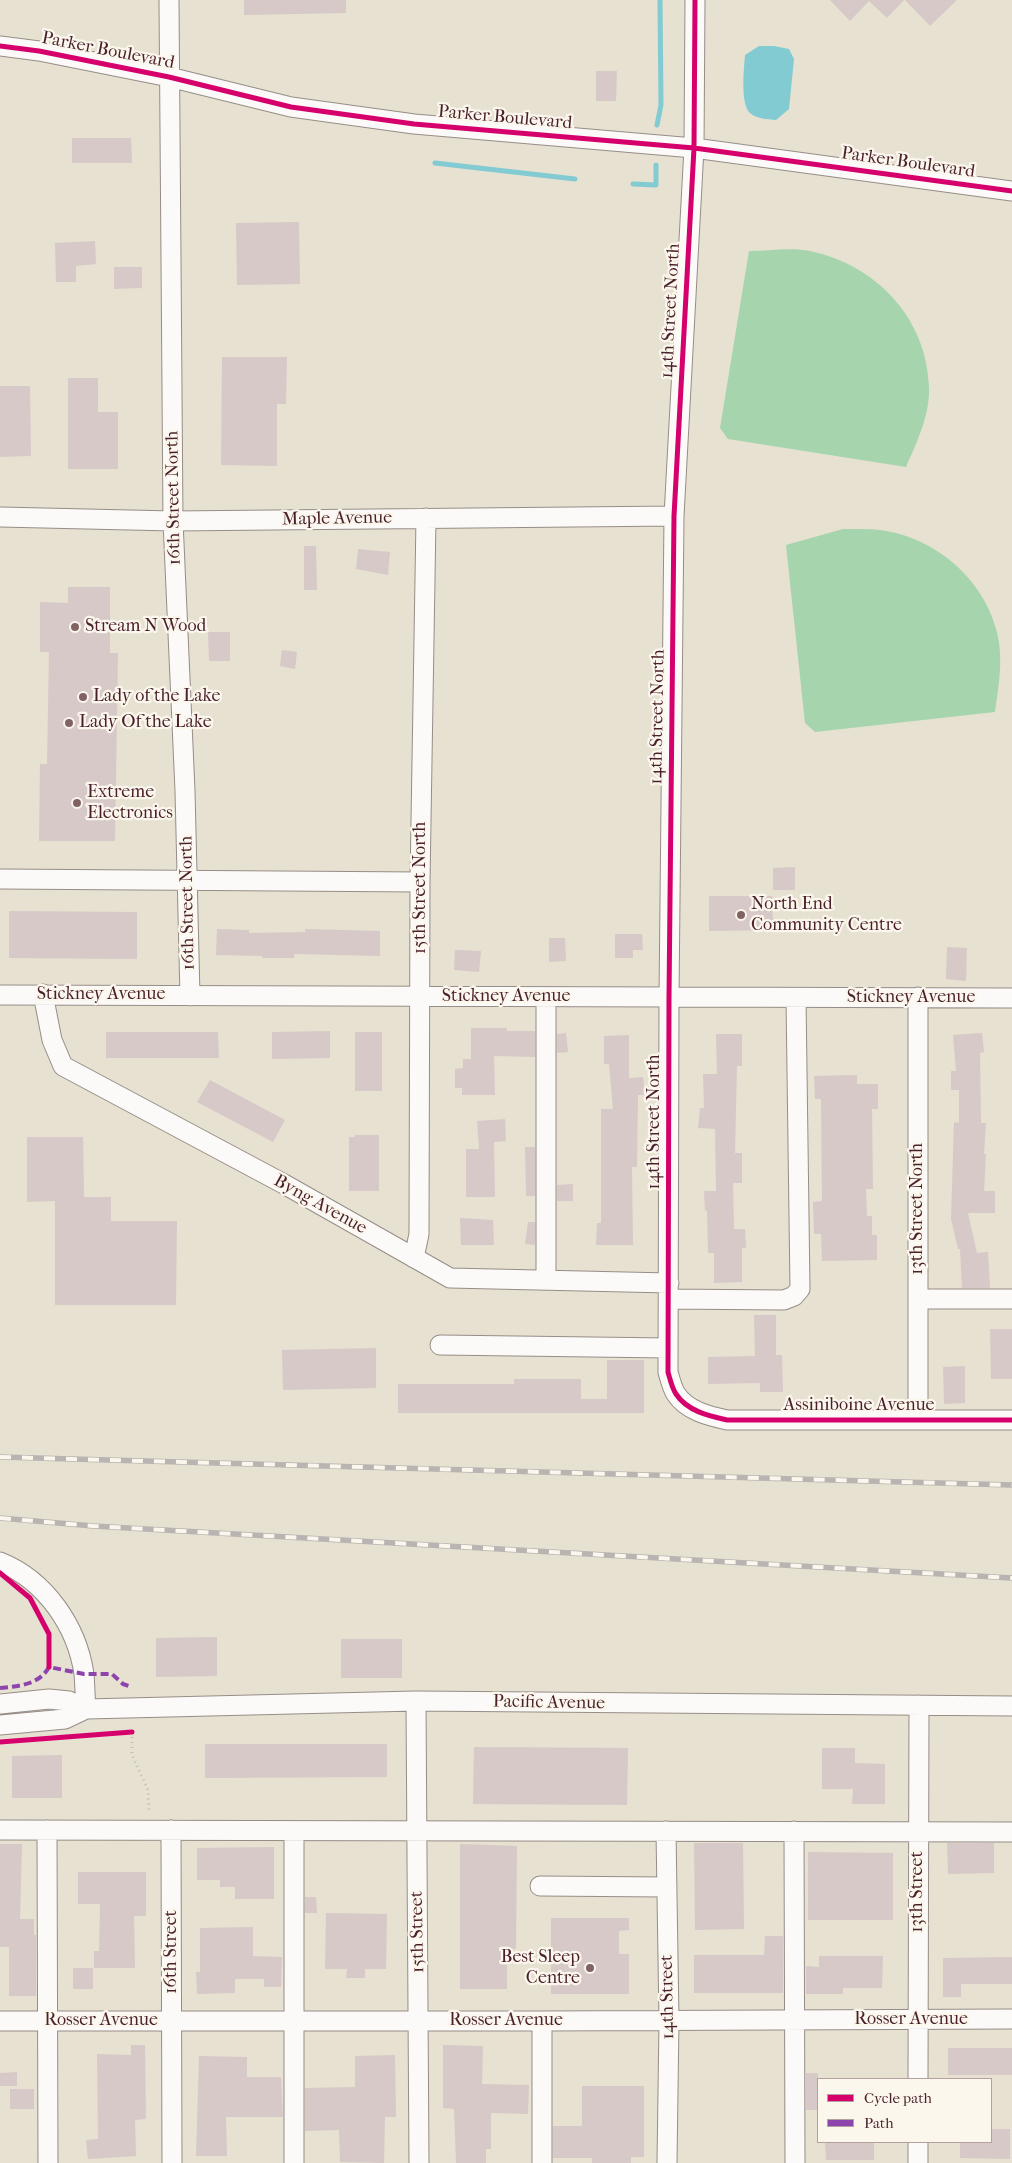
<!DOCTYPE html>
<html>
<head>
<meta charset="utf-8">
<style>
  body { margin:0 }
  #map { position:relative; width:1012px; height:2163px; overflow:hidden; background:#e6e1d1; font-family:"IM FELL French Canon",serif }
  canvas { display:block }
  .legend { position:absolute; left:817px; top:2078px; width:175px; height:65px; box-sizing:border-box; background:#fbf7ec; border:1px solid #b4a19f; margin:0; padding:6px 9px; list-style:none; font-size:15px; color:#4a1f2b }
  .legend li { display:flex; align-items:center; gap:10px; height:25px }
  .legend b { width:25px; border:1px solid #b4a19f }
</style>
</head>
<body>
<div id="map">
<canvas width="1012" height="2163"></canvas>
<ul class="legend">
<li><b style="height:6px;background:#d6006c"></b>Cycle path</li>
<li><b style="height:6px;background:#8e44ad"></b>Path</li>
</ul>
</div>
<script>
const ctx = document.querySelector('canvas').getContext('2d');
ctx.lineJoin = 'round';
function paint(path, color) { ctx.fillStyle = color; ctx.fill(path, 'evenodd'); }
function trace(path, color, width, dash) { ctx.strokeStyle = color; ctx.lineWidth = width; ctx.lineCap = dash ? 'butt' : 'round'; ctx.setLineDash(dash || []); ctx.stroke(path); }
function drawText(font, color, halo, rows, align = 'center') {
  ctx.font = font + ' "IM FELL French Canon",serif'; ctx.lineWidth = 4.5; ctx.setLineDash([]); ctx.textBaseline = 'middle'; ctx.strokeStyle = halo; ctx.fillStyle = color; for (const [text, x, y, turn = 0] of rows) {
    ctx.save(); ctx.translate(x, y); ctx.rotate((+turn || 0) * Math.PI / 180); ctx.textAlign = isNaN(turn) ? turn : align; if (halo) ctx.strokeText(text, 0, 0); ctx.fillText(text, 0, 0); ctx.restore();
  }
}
paint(new Path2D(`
  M749,251C768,251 791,247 810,251C876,265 927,318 929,387C930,415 917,442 906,467L728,439L720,428Z
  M843,529C860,529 878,528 896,533C942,545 983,581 996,629C1004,656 999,684 995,712L815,732L805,723L786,545Z`), '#a6d4ad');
paint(new Path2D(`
  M759,46H774L789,49L794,59L789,109L776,120C767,119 757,119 750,113C740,104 744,68 745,55Z`), '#82cbd2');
trace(new Path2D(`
  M657,125L661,105L660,0
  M435,163L575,179
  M633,184L656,185V165`), '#82cbd2', 5);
paint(new Path2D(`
  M244,0H346V13L244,15Z
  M830,0H904L887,18L869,1L850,21Z
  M905,0H957L930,26Z
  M596,71H617L616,101H596Z
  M72,138H131L132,163H72Z
  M299,222L300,284L237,285L236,223Z
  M95,241L96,264L76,266V282H56L55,243Z
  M114,267H142V288L114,289Z
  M222,357H287L286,404H277V466L221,465Z
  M68,378H98V412H118V469H68Z
  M0,386H30L31,456L0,457Z
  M304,546H316L317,590H304Z
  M358,549L390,552L388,575L356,569Z
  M68,587H110V653H118L115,841H39L40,764H47L49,652H40V602L68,603Z
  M208,632H230V661H209Z
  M282,650L297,652L295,669L280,666Z
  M795,867V890H773V868Z
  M709,896H772L773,930L709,931Z
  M9,911L137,912V959L9,958Z
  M217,929L249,930V933L305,932V929L380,931V956L294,954V958H262V956L216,955Z
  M615,934H642L643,950H633V958H615Z
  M549,938H565L566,961L549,962Z
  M947,947L967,948L966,981L946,979Z
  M455,950L481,951L479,972L454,970Z
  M471,1028H507V1031H535V1057L494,1056L495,1095H462V1088H455V1069L463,1068V1059H471Z
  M330,1031V1058L272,1059V1032Z
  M106,1032H218L219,1058H106Z
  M355,1032H382V1091H355Z
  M566,1033L568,1052L557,1053V1034Z
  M982,1033L984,1052L980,1053L981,1123H986L984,1154H986L984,1191H995V1213H968L977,1253L988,1252L990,1288H962L960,1249H958L951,1219L954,1122L959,1123V1090H951V1071H956L953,1035Z
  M716,1034H742V1066H737L735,1153H742V1183H733L734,1229H745L746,1248H742V1282L714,1283V1253H708L707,1210L705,1211L704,1191H716L715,1129L698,1128L700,1108H704L703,1074H717Z
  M629,1035V1078L643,1077L645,1095H638L637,1167H632L633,1245H596L597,1223H601V1109H613L609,1064H604V1036Z
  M857,1075V1084H878V1109H872L873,1189H866L867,1216H872V1235H877V1260L822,1261L821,1234H814L813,1202L822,1201L821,1099H815L814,1076Z
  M210,1080L285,1120L273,1142L197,1102Z
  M505,1119L506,1141L494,1142L495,1197H466V1149H479L477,1121Z
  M355,1135H379V1191H349V1137H355Z
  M27,1137H83L84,1197H111V1221H177L176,1305H55V1201L27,1202Z
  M525,1147H535V1196H526Z
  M573,1184V1201H557V1185Z
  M460,1218L493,1220L494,1245H461Z
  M528,1222H535V1245L525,1244Z
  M754,1315H776V1355H782L783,1392H760V1383L708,1384V1357L755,1356Z
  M990,1329H1012V1379H991Z
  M376,1348V1388L283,1390L282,1350Z
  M607,1360H644V1413H398V1384H514V1379H581V1399H607Z
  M965,1366V1403L944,1404L943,1367Z
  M217,1637V1676L156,1677V1638Z
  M341,1639H402V1678H341Z
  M205,1744H387V1777L205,1778Z
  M474,1747L628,1748L627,1805L473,1804Z
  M822,1748H855V1763L885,1764V1804H852L853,1789H822Z
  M62,1755V1798H12V1756Z
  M694,1843H743L744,1929L695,1930Z
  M947,1843H994V1873L948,1874Z
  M0,1844H22L20,1919H34V1935H36V1996H9V1947H0Z
  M460,1844L517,1846L516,1949H507V1989H460Z
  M274,1847V1899H235V1887H220V1880H197V1848Z
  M808,1852L893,1853V1920H808Z
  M78,1872H146V1916H134L135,1968H94V1951H99L100,1904H78Z
  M305,1897H316L317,1913H305Z
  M326,1913L387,1914L386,1969H365V1978H346L347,1969H325Z
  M551,1918H629V1930L619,1931V1954H629V1994H551Z
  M253,1927V1956L282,1957L281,1987H264V1979H235V1993L197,1994L196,1972H200V1928Z
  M765,1936H783V1993H694V1955H764Z
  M819,1956H883L882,1988H843V1994H806V1966L819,1967Z
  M1012,1957V1984H961V1997H943V1958Z
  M73,1968H93V1989H73Z
  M131,2045H145L146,2119L135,2120L136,2156L88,2159L86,2140L98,2139L97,2054L131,2055Z
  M443,2045L483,2046L482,2084L529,2085L528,2114L491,2113V2149H486V2163H456L454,2109L443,2108Z
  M948,2048H1012V2075H948Z
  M395,2055L396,2117H385L384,2163L340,2162L339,2130L305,2131V2088L355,2087V2056Z
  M199,2056L247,2057V2077H281L283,2117H226L227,2156H196Z
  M17,2072V2086H0V2073Z
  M806,2073H818V2110H806Z
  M582,2086H644V2157H631V2163H592V2158H553V2126H582Z
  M10,2089H34V2109H10Z
  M991,2129H1010V2159L960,2158V2142H991Z
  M825,2142H874V2160H826Z`), '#d7c9c7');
const minor = new Path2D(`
  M169,0L173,521L185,791L190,996
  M695,0L694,148L674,516L669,997L668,1372C670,1379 672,1388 676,1394C687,1411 709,1416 727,1420H1012
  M0,46L39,51L169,77L291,107L414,124L694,148L1012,191
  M0,517L173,521L674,516
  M0,879L420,882
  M43,994L52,1040L63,1066L284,1184L450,1278L669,1283
  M0,995L1012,998
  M546,997V1280
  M414,1258L419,1234L420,882L426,518
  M669,1299L784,1300L794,1296L800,1289L796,998
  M918,1299H1012
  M440,1345L668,1348
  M918,1420V997
  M0,1562C45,1580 77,1626 84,1674C85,1686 85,1698 86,1709
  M416,1701L419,2163
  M0,1704L49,1699L69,1701L86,1709
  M0,1725L65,1719L86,1709L416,1701L1012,1706
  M0,1830L1012,1832
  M47,1830L48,2163
  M171,1830L172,2163
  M294,1831V2163
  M666,1831L669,2021L667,2163
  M794,1831L795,2163
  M540,1886L666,1887
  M0,2021H542L1012,2019
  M542,2021V2163
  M918,2079L919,1705
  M918,2163V2142`);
trace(minor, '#978d87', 21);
trace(new Path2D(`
  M132,1732V1755L148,1790L149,1813`), '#c2bcbb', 3, [1, 4]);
trace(minor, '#fbfaf8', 19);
const rail = new Path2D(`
  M0,1457L1012,1485
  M0,1518L93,1526L1012,1578`);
trace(rail, '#b9b3b2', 5.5);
trace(rail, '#fbf7ec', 4, [11]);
trace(new Path2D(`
  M0,1688C19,1686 39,1685 49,1667L84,1674H112L123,1684L132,1687`), '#8e44ad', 4, [8, 4]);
trace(new Path2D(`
  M695,0L694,148L674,516L669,997L668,1372C670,1379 672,1388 676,1394C687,1411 709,1416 727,1420H1012
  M0,46L39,51L169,77L291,107L414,124L694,148L1012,191
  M0,1573L30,1598L49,1634V1667
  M0,1742L132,1732`), '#d6006c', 5);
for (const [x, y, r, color] of [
  [75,627,5,"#816365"],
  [83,697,5,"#816365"],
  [69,723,5,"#816365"],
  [77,803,5,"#816365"],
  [741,915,5,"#816365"],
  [590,1968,5,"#816365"]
]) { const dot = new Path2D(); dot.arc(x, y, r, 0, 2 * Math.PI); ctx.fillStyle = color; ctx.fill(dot); trace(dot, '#fbf7ec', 2); }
drawText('18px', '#4a1f2b', '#fbf7ec', [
  ["Parker Boulevard",108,51,11],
  ["Parker Boulevard",505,118,5],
  ["Parker Boulevard",908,163,8],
  ["14th Street North",671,311,-87],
  ["16th Street North",174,498,-91],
  ["Maple Avenue",337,519,-1],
  ["14th Street North",658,717,-89],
  ["15th Street North",421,888,-90],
  ["16th Street North",188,903,-91],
  ["Stickney Avenue",101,995],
  ["Stickney Avenue",506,997],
  ["Stickney Avenue",911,998],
  ["14th Street North",655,1122,-90],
  ["Byng Avenue",320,1205,29],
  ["13th Street North",918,1209,-90],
  ["Assiniboine Avenue",859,1406],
  ["Pacific Avenue",549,1703,1],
  ["13th Street",918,1892,-90],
  ["15th Street",418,1932,-91],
  ["16th Street",172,1952,-90],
  ["14th Street",668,1997,-91],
  ["Rosser Avenue",911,2020],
  ["Rosser Avenue",101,2021],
  ["Rosser Avenue",506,2021]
]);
drawText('18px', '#4a1f2b', '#fbf7ec', [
  ["Stream N Wood",85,627],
  ["Lady of the Lake",93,697],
  ["Lady Of the Lake",79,723],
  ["Extreme",87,793],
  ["Electronics",87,814],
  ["North End",751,905],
  ["Community Centre",751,926],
  ["Best Sleep",580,1958,"right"],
  ["Centre",580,1979,"right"]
], 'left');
</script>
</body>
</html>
